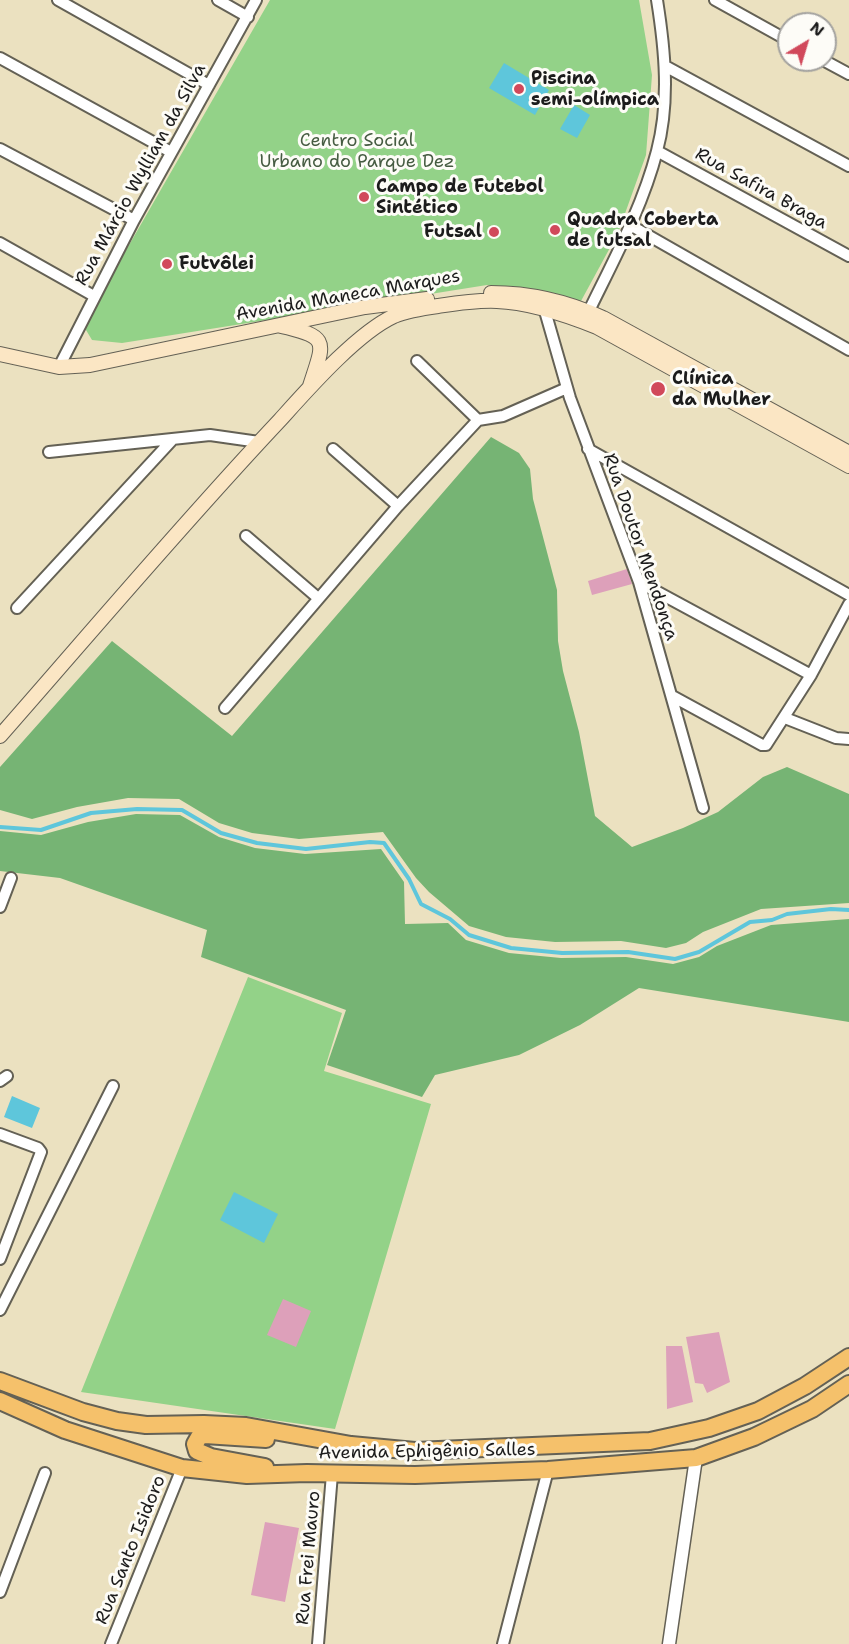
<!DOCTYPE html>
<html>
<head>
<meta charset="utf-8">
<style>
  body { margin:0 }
  #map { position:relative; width:849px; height:1644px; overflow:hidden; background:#ebe1c0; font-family:"Shantell Sans",sans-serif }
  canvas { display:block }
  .north { position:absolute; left:777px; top:12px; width:60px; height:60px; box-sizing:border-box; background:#fdfcf7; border:2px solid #a3a29f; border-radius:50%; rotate:38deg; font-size:16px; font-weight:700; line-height:24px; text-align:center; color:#1c1c1c }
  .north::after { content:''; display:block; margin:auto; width:21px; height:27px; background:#d1495b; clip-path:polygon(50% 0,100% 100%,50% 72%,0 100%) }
</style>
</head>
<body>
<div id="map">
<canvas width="849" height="1644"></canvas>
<div class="north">N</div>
</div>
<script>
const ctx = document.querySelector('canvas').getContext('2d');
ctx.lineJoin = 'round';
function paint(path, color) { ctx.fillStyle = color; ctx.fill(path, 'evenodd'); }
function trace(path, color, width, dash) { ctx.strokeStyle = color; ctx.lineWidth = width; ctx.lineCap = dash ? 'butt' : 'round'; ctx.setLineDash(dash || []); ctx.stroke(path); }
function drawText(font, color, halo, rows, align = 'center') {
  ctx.font = font + ' "Shantell Sans",sans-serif'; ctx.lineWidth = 6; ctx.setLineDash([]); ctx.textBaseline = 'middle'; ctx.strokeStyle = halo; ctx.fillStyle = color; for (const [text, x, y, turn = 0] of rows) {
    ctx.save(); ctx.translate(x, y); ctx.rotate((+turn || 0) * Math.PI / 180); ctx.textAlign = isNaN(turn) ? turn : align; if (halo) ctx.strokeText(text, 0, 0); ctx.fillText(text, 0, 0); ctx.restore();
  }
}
paint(new Path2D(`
  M270,0H639L652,75L646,155L618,233L581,301L542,291L487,285L122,343L92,340L83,325Z
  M248,977L342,1013L324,1071L431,1104L335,1429L81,1392Z`), '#93d288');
paint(new Path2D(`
  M491,437L519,453L530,469L533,499L557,590L558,641L563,671L579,732L595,816L632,847L683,828L718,812L763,777L787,767L849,794V903L761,909L703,932L686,943L666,948L621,941L555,942L506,937L469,926L429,892L416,878L383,832L299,839L252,833L219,823L179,799L128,798L77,807L32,819L0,810V767L112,641L232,736Z
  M136,814L180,815L219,837L255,848L305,854L381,849L404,882L405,924L448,923L466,940L509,953L561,958L626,957L673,964L699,957L717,946L771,925L849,919V1022L639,988L580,1025L519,1055L435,1075L422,1097L327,1065L346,1010L201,957L207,930L60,878L0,871V831L41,835L88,822Z`), '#76b474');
paint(new Path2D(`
  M504,63L549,90L535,115L489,88Z
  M574,105L590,115L577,138L560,129Z
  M12,1096L40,1108L32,1128L4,1117Z
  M234,1192L278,1214L264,1243L220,1220Z`), '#5ec6db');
trace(new Path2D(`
  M0,827L41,830L91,813L137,809L182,810L221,833L257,843L306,849L370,842L384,843L409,879L421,904L450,919L469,935L511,948L562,953L628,952L675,959L699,952L750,922L772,920L787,914L831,909L849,910`), '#5ec6db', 4);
paint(new Path2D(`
  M627,569L632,584L592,595L588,581Z
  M283,1299L311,1311L296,1347L267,1335Z
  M719,1332L730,1382L707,1393L703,1384L695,1383L686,1337Z
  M666,1346H682L693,1402L667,1409Z
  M265,1522L299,1528L285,1602L251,1595Z`), '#dda0ba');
const minor = new Path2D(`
  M58,0L209,85
  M218,0L248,17
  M715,0L789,41
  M0,58L171,152
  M823,60L849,74
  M665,66L849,166
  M0,149L134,220
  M657,151L849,256
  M630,225L849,350
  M0,243L94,296
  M543,304L570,398L639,582L703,808
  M586,317C612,263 642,209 657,151C670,102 665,50 657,0
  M417,361L478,420L503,416L567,388
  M59,367L134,220L256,0
  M333,449L398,506
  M588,449L849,595
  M49,452L210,435L259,442
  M246,536L318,598
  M639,582L811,675
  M17,608L173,439
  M672,696L762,745H766L811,675L849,604
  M225,708L398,506L478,420
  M785,718L836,738L849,739
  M0,907L11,878
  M0,1081L7,1076
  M0,1134L38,1148L41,1152L0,1259
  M0,1310L113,1086
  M0,1592L45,1473
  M111,1644L182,1468
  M318,1644L332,1474
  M503,1644L548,1470`);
const tertiary = new Path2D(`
  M669,1644L696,1458`);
const secondary = new Path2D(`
  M491,293C529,293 568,302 603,318L849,453
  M281,326C331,337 324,342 310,386
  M0,354L59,367L90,365L365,307L427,299
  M0,736C93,630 184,522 280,420C308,389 357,333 394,316C408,310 423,308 438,306C458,303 477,300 497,301C530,302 567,315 597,327L849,466`);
const primary = new Path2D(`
  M0,1381L83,1412L117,1421L146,1425L204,1424L246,1426L351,1445L415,1451L650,1441L709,1428L758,1411L805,1386L849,1357
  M0,1401L65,1430L182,1468L247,1475L307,1473L415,1475L548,1470L696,1458L754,1437L812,1409L849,1384
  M265,1467L211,1457L197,1451L195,1444L199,1437L205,1435L266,1439`);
trace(minor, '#646155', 14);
trace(tertiary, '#646155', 15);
trace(secondary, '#646155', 16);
trace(primary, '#646155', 20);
trace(minor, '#fff', 10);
trace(tertiary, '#fff', 12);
trace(secondary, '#fbe6c4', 14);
trace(primary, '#f5c16b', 16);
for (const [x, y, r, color] of [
  [519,89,6,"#d1495b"],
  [364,197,6,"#d1495b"],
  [555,230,6,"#d1495b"],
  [494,232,6,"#d1495b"],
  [167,264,6,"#d1495b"],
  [658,389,8,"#d1495b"]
]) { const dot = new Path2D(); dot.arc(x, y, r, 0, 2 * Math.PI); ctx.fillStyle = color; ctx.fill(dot); trace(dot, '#fdfcf7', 2); }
drawText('bold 18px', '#1c1c1c', '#fdfcf7', [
  ["Piscina",531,79],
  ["semi-olímpica",531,100],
  ["Campo de Futebol",376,187],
  ["Sintético",376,208],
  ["Quadra Coberta",567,220],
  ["de futsal",567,241],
  ["Futsal",482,232,"right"],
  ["Futvôlei",179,264],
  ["Clínica",672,379],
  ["da Mulher",672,400]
], 'left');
drawText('18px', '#465c42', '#fdfcf7', [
  ["Centro Social",357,141],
  ["Urbano do Parque Dez",357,162]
]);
drawText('18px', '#1c1c1c', '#fdfcf7', [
  ["Rua Márcio Wylliam da Silva",141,175,-61],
  ["Rua Safira Braga",761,189,29],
  ["Avenida Maneca Marques",348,296,-10],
  ["Rua Doutor Mendonça",640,547,71],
  ["Avenida Ephigênio Salles",427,1452,-1],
  ["Rua Santo Isidoro",131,1550,-68],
  ["Rua Frei Mauro",309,1558,-85]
]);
</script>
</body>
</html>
